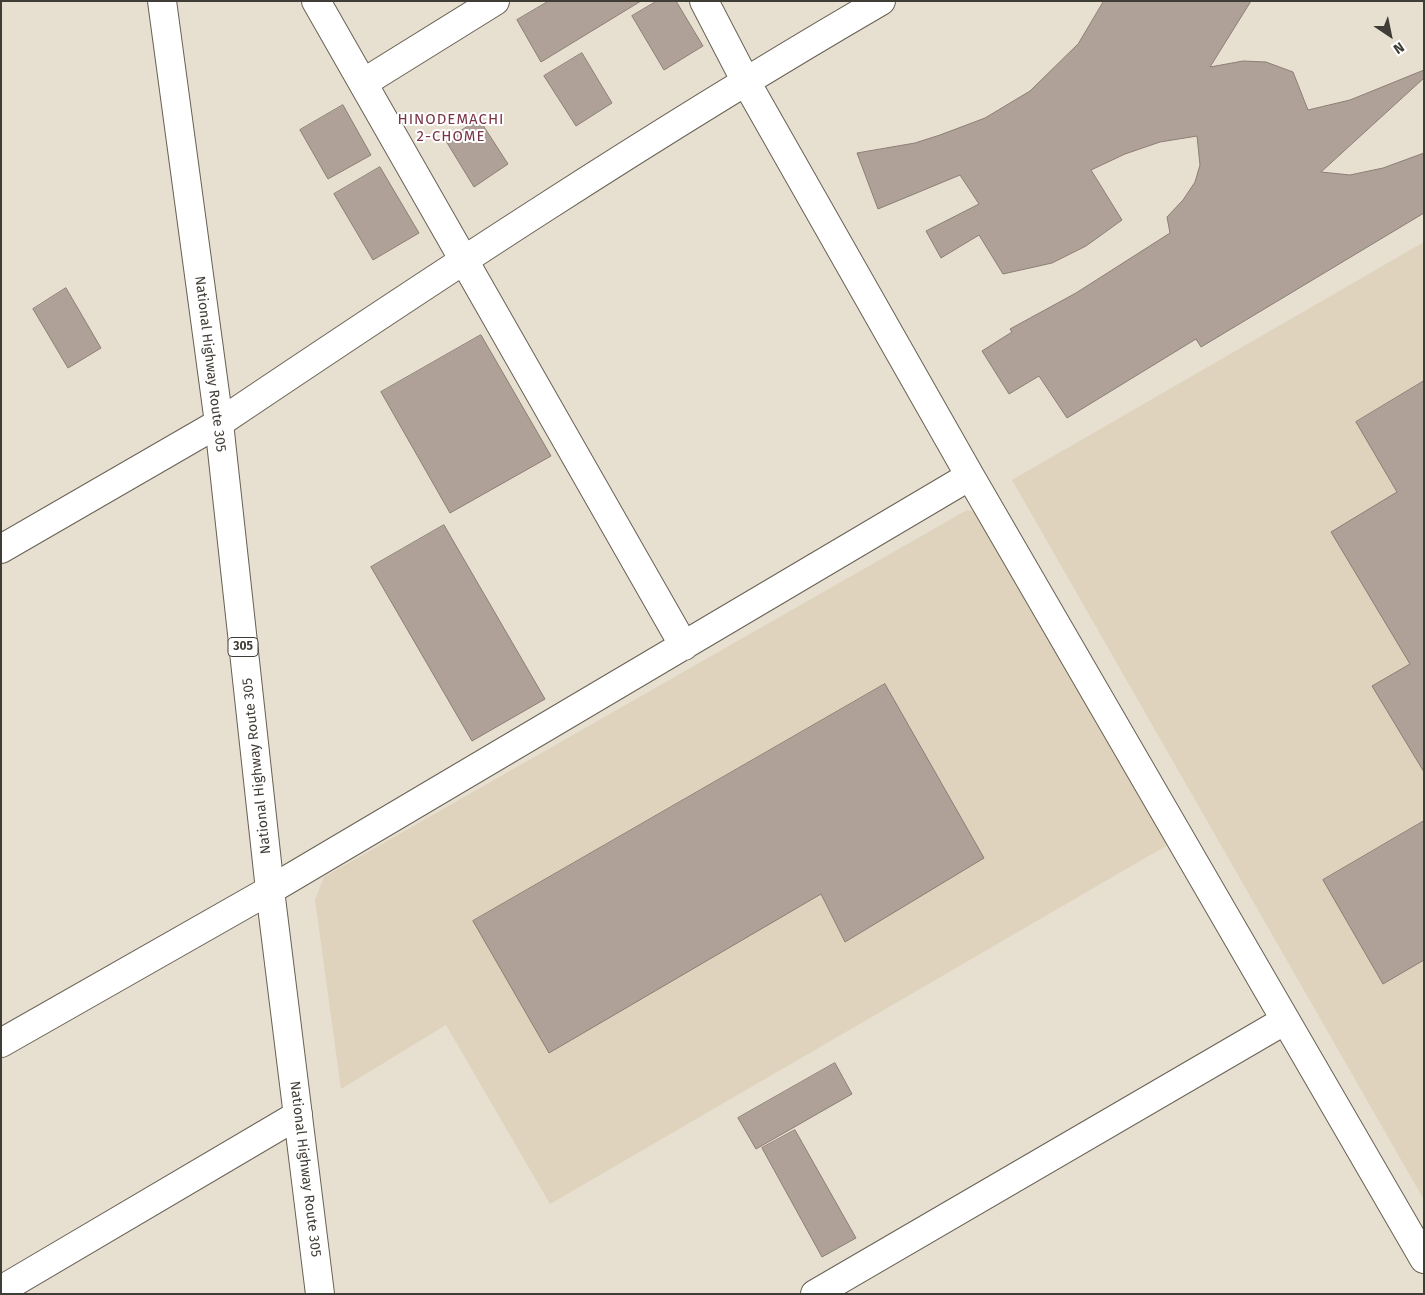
<!DOCTYPE html>
<html>
<head>
<meta charset="utf-8">
<style>
  body { margin:0 }
  #map { position:relative; width:1425px; height:1295px; overflow:hidden; background:#e7dfd0; font-family:"Fira Sans",sans-serif }
  canvas { display:block }
  .frame { position:absolute; inset:0; border:2px solid #403c36; pointer-events:none }
  .north { position:absolute; left:1365px; top:10px; width:50px; height:50px; -webkit-text-stroke:4px #fff; paint-order:stroke; rotate:146deg; font-size:14px; font-weight:700; line-height:20px; text-align:center; color:#403c36 }
  .north::after { content:''; display:block; margin:auto; width:18px; height:22px; background:#403c36; clip-path:polygon(50% 0,100% 100%,50% 72%,0 100%) }
</style>
</head>
<body>
<div id="map">
<canvas width="1425" height="1295"></canvas>
<div class="frame"></div>
<div class="north">N</div>
</div>
<script>
const ctx = document.querySelector('canvas').getContext('2d');
ctx.lineJoin = 'round';
function paint(path, color) { ctx.fillStyle = color; ctx.fill(path, 'evenodd'); }
function trace(path, color, width, dash) { ctx.strokeStyle = color; ctx.lineWidth = width; ctx.lineCap = dash ? 'butt' : 'round'; ctx.setLineDash(dash || []); ctx.stroke(path); }
function drawText(font, color, halo, rows, align = 'center') {
  ctx.font = font + ' "Fira Sans",sans-serif'; ctx.lineWidth = 4; ctx.setLineDash([]); ctx.textBaseline = 'middle'; ctx.strokeStyle = halo; ctx.fillStyle = color; for (const [text, x, y, turn = 0] of rows) {
    ctx.save(); ctx.translate(x, y); ctx.rotate((+turn || 0) * Math.PI / 180); ctx.textAlign = isNaN(turn) ? turn : align; if (halo) ctx.strokeText(text, 0, 0); ctx.fillText(text, 0, 0); ctx.restore();
  }
}
paint(new Path2D(`
  M1424,242V1200L1012,480Z
  M967,510L984,514L1171,843L550,1204L446,1025L341,1089L315,900L324,877Z`), '#dfd3bd');
const building = new Path2D(`
  M549,1H641L541,62L517,20Z
  M657,1H676L703,46L664,70L632,16Z
  M1104,1H1251L1210,67L1243,61L1266,62L1293,72L1308,110L1350,100L1424,70V78L1321,172L1350,175L1383,168L1424,153V213L1201,347L1196,339L1067,418L1039,376L1009,394L982,351L1012,332L1010,329L1076,293L1170,233L1167,217L1183,200L1195,182L1200,165L1197,136L1160,142L1125,154L1091,170L1122,220L1086,246L1052,263L1003,274L979,235L941,258L926,231L979,204L960,175L878,209L857,153L915,143L940,135L985,118L1030,91L1078,44Z
  M582,53L612,103L576,126L544,76Z
  M343,105L371,155L328,179L300,130Z
  M479,119L508,164L474,187L446,141Z
  M380,167L419,233L373,260L334,194Z
  M66,288L101,348L68,368L33,309Z
  M481,335L551,456L450,513L381,392Z
  M1424,381V772L1372,686L1410,664L1331,532L1397,492L1356,422Z
  M444,525L545,699L472,741L371,567Z
  M885,684L984,858L845,942L821,894L549,1053L473,921Z
  M1424,821V960L1383,984L1323,880Z
  M835,1063L852,1094L756,1149L738,1118Z
  M795,1130L856,1238L822,1257L762,1148Z`);
paint(building, '#afa197');
trace(building, '#8c7e74', 1);
const minor = new Path2D(`
  M316,1L684,646
  M704,1L745,80L970,476L1424,1259
  M363,83L495,1
  M1,549L219,423
  M270,890L970,476
  M1,1290L298,1115
  M815,1294L1284,1021`);
const tertiary = new Path2D(`
  M219,423C436,277 654,133 881,1
  M1,1043L270,890`);
const trunk = new Path2D(`
  M162,1L219,423L270,890L320,1294`);
trace(minor, '#686154', 30);
trace(tertiary, '#686154', 30);
trace(trunk, '#686154', 30);
trace(minor, '#fff', 28);
trace(tertiary, '#fff', 28);
trace(trunk, '#fff', 28);
for (const [x, y, w] of [
  [243,647,30]
]) { const box = new Path2D(); box.roundRect(x - w / 2, y - 9.5, w, 19, 4); ctx.fillStyle = '#fff'; ctx.fill(box); trace(box, '#403c36', 1); }
drawText('bold 12px', '#403c36', null, [
  ["305",243,647]
]);
drawText('14px', '#403c36', '#fff', [
  ["National Highway Route 305",210,364,83],
  ["National Highway Route 305",257,766,-96],
  ["National Highway Route 305",305,1169,83]
]);
ctx.letterSpacing = '1px';
drawText('15px', '#7b3549', '#fff', [
  ["HINODEMACHI",451,120],
  ["2-CHOME",451,137]
]);
ctx.letterSpacing = '0px';
</script>
</body>
</html>
